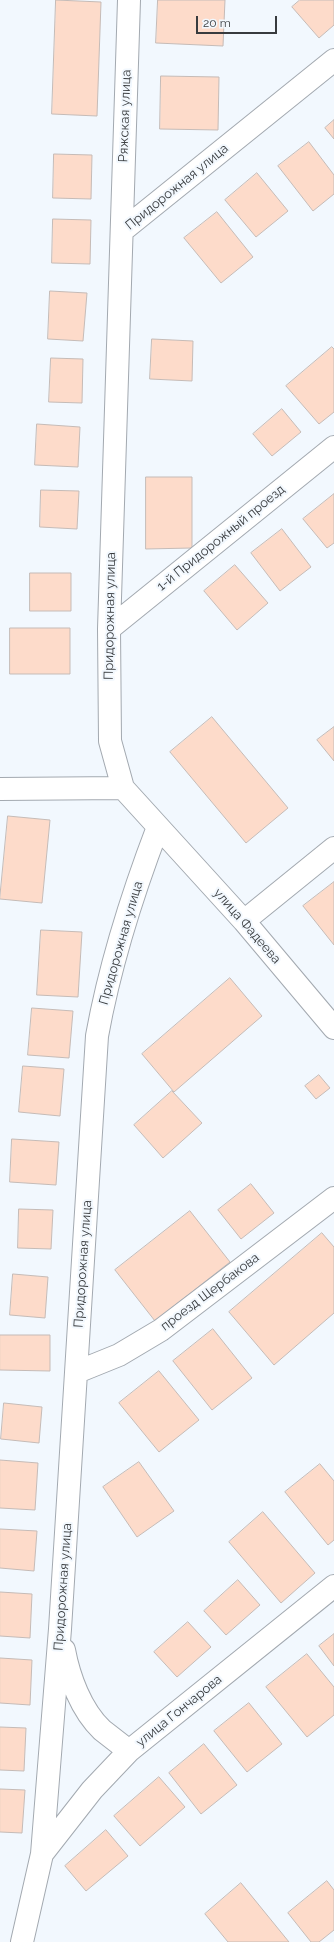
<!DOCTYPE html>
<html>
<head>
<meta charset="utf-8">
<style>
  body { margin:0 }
  #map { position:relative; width:334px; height:1942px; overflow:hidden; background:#f2f8fe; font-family:Raleway,sans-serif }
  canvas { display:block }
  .scale { position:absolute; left:196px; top:16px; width:81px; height:18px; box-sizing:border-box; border:2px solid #383b3e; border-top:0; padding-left:5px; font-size:12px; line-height:14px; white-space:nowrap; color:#383b3e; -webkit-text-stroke:3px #f2f8fe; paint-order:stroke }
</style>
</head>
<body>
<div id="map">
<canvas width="334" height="1942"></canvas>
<div class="scale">20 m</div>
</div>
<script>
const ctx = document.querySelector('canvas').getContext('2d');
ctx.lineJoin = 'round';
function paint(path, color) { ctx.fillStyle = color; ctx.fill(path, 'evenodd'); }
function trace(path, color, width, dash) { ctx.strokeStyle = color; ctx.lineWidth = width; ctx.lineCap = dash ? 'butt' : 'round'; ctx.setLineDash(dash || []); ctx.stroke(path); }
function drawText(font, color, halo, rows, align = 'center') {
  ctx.font = font + ' Raleway,sans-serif'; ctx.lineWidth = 4; ctx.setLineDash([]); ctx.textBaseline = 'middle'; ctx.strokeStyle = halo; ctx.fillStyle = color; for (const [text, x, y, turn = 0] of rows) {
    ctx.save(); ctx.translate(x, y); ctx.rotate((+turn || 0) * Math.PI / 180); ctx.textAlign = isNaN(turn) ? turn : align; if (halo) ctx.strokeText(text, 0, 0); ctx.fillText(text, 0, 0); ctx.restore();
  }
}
const building = new Path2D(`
  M56,0L101,2L97,116L52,114Z
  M158,0H225L223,46L156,43Z
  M300,0H334V25L319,38L292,7Z
  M161,76L219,77L218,130L160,129Z
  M334,120V139L325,128Z
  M309,142L334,175V194L313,211L278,166Z
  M54,154L92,155L91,199L53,198Z
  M257,173L288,211L256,237L225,200Z
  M217,212L253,257L221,283L184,238Z
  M53,219L91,220L90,264L52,263Z
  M50,291L87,293L83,341L48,339Z
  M152,339L193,341L192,381L150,379Z
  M332,347L334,349V412L319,424L286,386Z
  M51,358L83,359L82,403L49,402Z
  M282,409L301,432L272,456L253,434Z
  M37,424L80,427L78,467L35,465Z
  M146,477H192V548L146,549Z
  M41,490L79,491L77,529L40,527Z
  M334,494V543L327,548L303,519Z
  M282,529L311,567L280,591L251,553Z
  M235,565L268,603L237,630L204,591Z
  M30,573H71V611H30Z
  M10,628H70V674H10Z
  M212,717L288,808L246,843L170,752Z
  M334,727V761L317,740Z
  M8,816L50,820L42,903L0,899Z
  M334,882V945L303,906Z
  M41,930L82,932L78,997L37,995Z
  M230,978L262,1016L174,1092L142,1054Z
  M32,1008L73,1011L69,1058L28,1055Z
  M23,1066L64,1069L60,1116L19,1112Z
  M319,1075L330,1088L316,1099L305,1086Z
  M172,1091L202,1123L163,1158L134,1125Z
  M12,1139L59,1142L56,1185L10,1182Z
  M251,1184L274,1213L241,1239L218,1210Z
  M19,1209L53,1210L51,1249L18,1248Z
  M190,1211L230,1262L155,1321L115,1270Z
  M322,1233L334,1247V1313L274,1365L229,1312Z
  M13,1274L48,1277L45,1318L10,1315Z
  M213,1329L252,1378L212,1410L173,1361Z
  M0,1335H50V1371L0,1370Z
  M159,1371L199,1420L159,1452L119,1403Z
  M4,1403L42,1407L39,1443L1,1439Z
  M0,1460L38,1463L35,1510L0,1508Z
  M139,1462L174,1511L137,1537L103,1487Z
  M320,1464L334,1481V1540L328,1545L285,1492Z
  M263,1512L315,1573L281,1603L229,1542Z
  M0,1529L37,1531L34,1571L0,1568Z
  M238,1580L260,1605L226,1635L204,1611Z
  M0,1592L32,1594L30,1638L0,1636Z
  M188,1622L211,1647L177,1677L154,1652Z
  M334,1634V1666L319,1646Z
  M307,1654L334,1687V1715L307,1737L266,1687Z
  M0,1658L32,1660L30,1705L0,1703Z
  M249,1703L282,1744L247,1772L214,1731Z
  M0,1727L26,1728L24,1771L0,1770Z
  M204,1744L237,1785L201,1814L169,1773Z
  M159,1777L185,1807L140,1846L114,1816Z
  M0,1789L25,1790L22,1833L0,1832Z
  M106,1830L128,1856L86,1891L65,1866Z
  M327,1881L334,1890V1930L319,1942H311L288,1913Z
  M241,1883L289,1942H228L205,1914Z`);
paint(building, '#fddbca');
trace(building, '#c5bbb7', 1);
const minor = new Path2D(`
  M129,0L109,629L110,741L123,788L244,921L334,1028
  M122,231L334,60
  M109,629L334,447
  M0,789L123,788
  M244,921L334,848
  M77,1372L119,1355L161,1330L334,1198
  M64,1650C69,1677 81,1710 102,1730C111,1737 120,1744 129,1751
  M42,1854L92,1790L129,1751L334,1586
  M22,1942L42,1854L60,1629L97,1036C110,964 132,895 158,827`);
trace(minor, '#a3a9b0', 24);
trace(minor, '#fff', 22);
drawText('13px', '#383b3e', '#f2f8fe', [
  ["Ряжская улица",125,116,-88],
  ["Придорожная улица",177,187,-39],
  ["1-й Придорожный проезд",221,538,-39],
  ["Придорожная улица",110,616,-89],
  ["улица Фадеева",247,926,49],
  ["Придорожная улица",121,943,-74],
  ["Придорожная улица",83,1264,-86],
  ["проезд Щербакова",210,1292,-37],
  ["Придорожная улица",63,1587,-86],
  ["улица Гончарова",179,1711,-39]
]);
</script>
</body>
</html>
